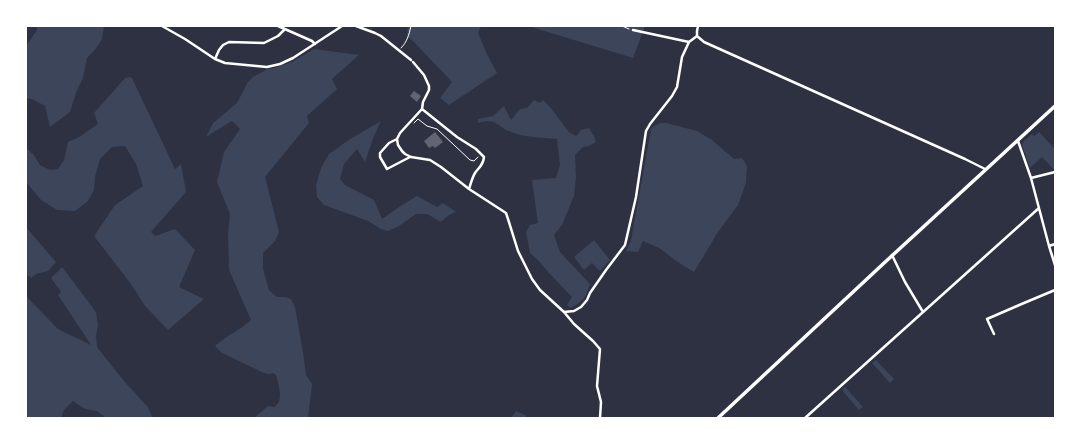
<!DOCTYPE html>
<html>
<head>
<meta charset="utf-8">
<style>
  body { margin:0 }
  #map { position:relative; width:1081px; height:444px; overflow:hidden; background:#2d3142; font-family:"Noto Sans",sans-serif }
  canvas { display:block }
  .frame { position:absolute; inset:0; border:27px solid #fff; pointer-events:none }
</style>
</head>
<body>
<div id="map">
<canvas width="1081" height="444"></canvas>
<div class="frame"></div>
</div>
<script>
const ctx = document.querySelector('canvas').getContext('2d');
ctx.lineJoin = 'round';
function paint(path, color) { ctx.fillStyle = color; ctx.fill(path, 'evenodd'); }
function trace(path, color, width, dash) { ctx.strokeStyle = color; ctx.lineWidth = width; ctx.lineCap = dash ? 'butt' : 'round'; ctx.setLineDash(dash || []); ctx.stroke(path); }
paint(new Path2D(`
  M37,26H104L102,39L95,50L87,58L83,78L77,90L70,112L50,127L45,106L32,99L26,98V46L37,30Z
  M408,26H481L478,33L487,54L497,73L449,105L440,98L452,82L412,40L407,37Z
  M528,26H645L633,58Z
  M314,49L359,55L332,79L337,89L307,116L309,123L265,177L279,232L275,241L263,253V269L269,290L277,297C287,297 291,296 295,307L303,352L306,375L312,384L308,418H254L268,406L274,407C285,401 278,384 276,375L273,373L269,374L264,373L222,353L215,346C226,336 240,330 251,320L229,270L228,234L230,214L217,182L224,152L240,129L232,121L206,137L213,123L237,103L248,82L253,77L268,69L274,68L292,62Z
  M130,77L132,78L175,169L181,164L186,192L151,232L155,236L175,229L195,250L179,287L204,299L168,330L145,306L133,287L94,236L115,205L143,186L136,164L125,146L112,147L100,159L95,177L94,190L88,201L75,211L57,210L41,200L26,182V148L34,155L40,165L50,170L58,169L64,160L68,142L79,137L98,124L94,113L125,78Z
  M534,100L540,103L543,100L550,107L569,132L576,136L581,130L589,128L594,136L596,142L589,146L583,147L575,155L576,177L574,196L562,225L554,235L560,252L590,284C585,298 585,300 571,308L567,305L572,297L549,273L538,260L530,253L526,232L530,225L538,223L532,180L556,178L560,165L557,139L533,137L520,135L506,130L494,122L486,121L478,123V119L493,116L504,106L511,120L520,109L527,108Z
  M381,121L374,136L365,162L357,149L344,164L340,179L345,185L374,200L382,219L402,205L417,196L437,207L443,203L456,212L449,215L441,222L427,214H416L399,226L388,231L381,229L368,221L324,205L317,197L316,185L321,168L329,154L350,139Z
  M661,123H667L697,131L712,140L734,159L742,158L747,166L746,183L738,205L718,232L694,272L682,265L659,248L643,241L638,252L626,251L631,240L651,129L654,126Z
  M1039,132L1054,148L1055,147V168L1053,169L1042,157L1030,168L1022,145L1024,141L1032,134L1034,136Z
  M26,227L56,262L48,271L36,274L31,278L26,273Z
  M594,240L610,260L600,271L592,263L584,270L574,257Z
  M62,267L96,312L98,325L96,336L97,347L124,381L147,406L153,418H106L97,411L85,409L73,401L64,410L61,418H26V296L58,329L91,345L58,295L61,292L51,278Z
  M876,360L894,379L890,383L872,363Z
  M845,387L863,407L859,410L842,390Z
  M516,411L527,416L525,418H511Z`), '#3c4559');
paint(new Path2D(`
  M414,91L421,96L417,102L410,96Z
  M435,132L443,142L435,148L433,146L429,148L424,141Z`), '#626471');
trace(new Path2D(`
  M622,26L629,29
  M401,48C407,42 409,35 411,26
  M414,123L418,119L427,126L437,129L470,160L474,161L478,157`), '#fff', 1);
trace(new Path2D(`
  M162,26L185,39L215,59L225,63L267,67L280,64L293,58L342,26
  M278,26L312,41L315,44
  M356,26L375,33L381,36L411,60
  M633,30L689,42
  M697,36L704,42L965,159L985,169
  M697,36V31L698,26
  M215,59L219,50L223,45L229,42L264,43L278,36L285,29
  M413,62L424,75L429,86V90L423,102L422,109L400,133L397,139L398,145L402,151L405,154L411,157L430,160L441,167L469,189L506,213L508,219L518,251L532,279L540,290L564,312L574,324L593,341L600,349L597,386L601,402L600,418
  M422,109L457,137L476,149L484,157C483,166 479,167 475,173C472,178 471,183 469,189
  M397,139L389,143L380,153V157L387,169L410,157
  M1018,141L1031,178L1049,246L1055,265
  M1031,178L1055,172
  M1049,246L1055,244
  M892,255L905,282L923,312
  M564,312L574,311L581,307L587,300L590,293L606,270L625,245L636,197L646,131L650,124L672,96L677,87L682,57L689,42L697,36
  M994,334L987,319L1024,303L1055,290
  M805,418L1039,208`), '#fff', 2.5);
trace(new Path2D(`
  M718,418L883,264L1055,106`), '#fff', 3.5);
</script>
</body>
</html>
